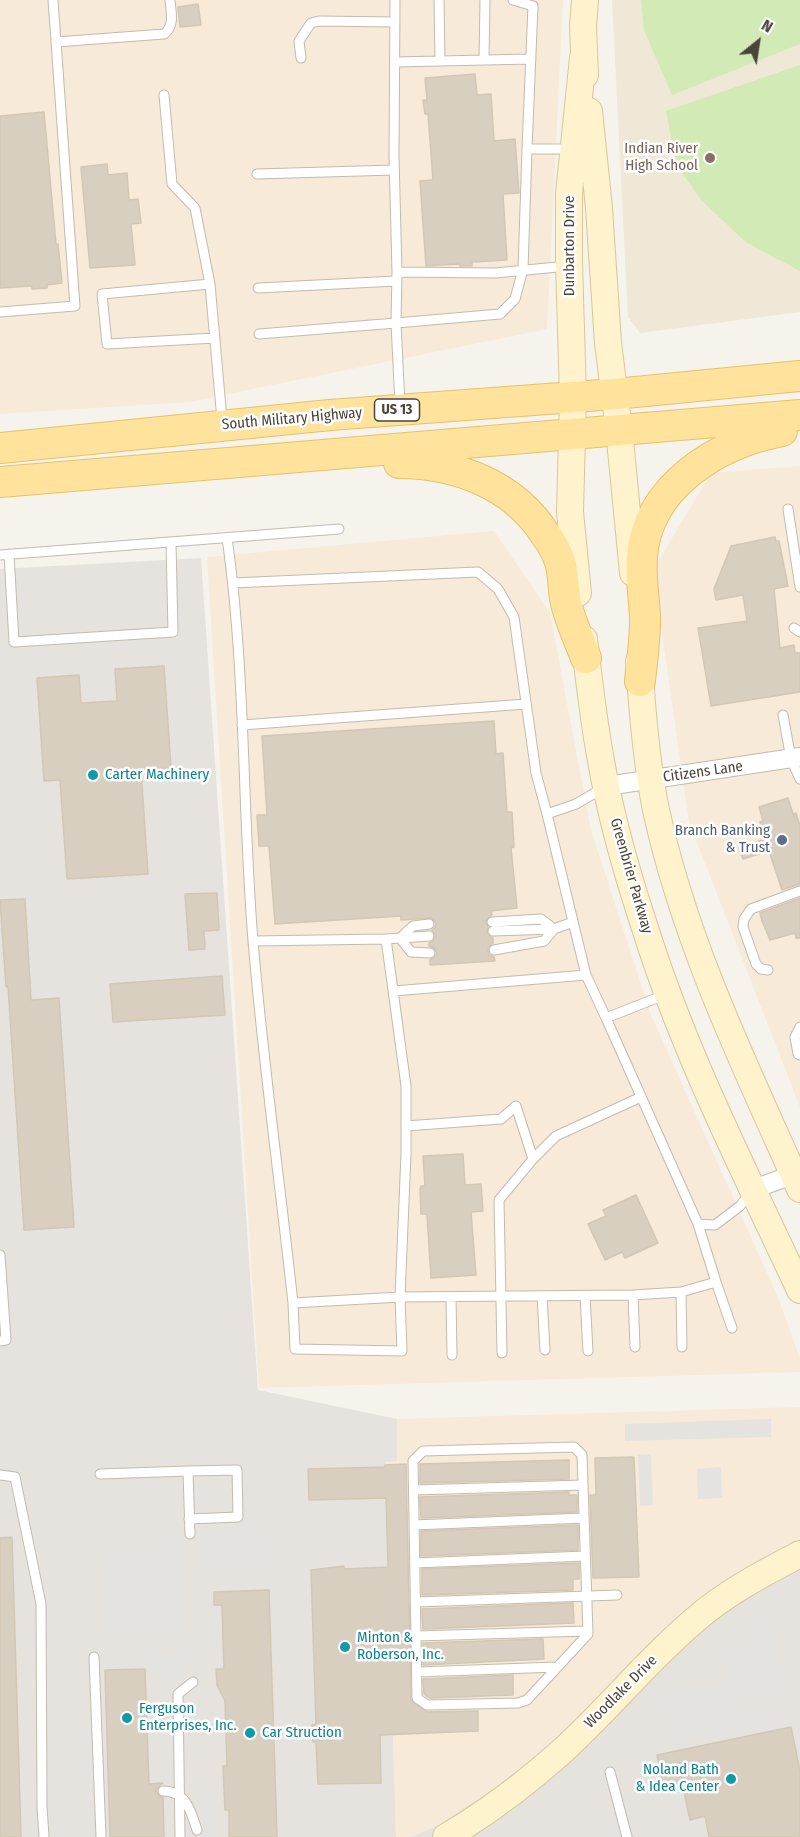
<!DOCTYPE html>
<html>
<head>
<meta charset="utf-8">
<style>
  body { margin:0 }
  #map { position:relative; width:800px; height:1837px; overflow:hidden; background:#f6f3ec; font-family:"Fira Sans Condensed",sans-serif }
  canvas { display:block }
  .north { position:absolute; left:728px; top:12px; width:60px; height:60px; -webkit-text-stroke:4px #fff; paint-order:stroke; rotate:30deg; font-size:16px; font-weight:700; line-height:24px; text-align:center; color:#4b4439 }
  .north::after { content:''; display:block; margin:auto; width:21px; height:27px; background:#4b4439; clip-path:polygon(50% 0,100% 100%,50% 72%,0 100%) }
</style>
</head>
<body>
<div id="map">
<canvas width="800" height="1837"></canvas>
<div class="north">N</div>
</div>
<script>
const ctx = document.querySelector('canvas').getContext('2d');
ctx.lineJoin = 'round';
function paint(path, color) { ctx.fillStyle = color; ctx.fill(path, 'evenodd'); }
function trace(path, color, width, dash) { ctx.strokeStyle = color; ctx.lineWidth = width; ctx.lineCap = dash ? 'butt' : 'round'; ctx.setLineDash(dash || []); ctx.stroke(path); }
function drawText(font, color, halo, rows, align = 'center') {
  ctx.font = font + ' "Fira Sans Condensed",sans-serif'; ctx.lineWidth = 5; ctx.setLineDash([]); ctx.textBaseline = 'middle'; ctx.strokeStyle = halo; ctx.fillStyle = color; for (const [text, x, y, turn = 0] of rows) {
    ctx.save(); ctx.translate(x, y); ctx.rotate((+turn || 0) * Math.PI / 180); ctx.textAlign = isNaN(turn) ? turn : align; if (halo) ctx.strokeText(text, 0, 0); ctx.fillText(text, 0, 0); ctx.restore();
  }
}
paint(new Path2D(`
  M0,0H563L547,329L189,402L0,414Z
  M800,466V1107L689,822L653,570L711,473Z
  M494,531L550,613L591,830L651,1015L777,1295L800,1358V1372L259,1388L207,557Z
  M800,1407V1539L756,1561L672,1623L549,1746L522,1770L438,1825L412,1837H396L385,1462L397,1461V1419Z`), '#f7ead8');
paint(new Path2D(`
  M201,558L258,1390L397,1419V1461L385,1462L396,1837H0V569Z
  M800,1539V1837H412L438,1825L522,1770L549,1745L672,1623L710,1592L756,1561Z`), '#e6e2dd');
paint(new Path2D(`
  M612,0H800V312L640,333L628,317Z`), '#efe8d6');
paint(new Path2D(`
  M641,0H800V44L672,95L644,30Z
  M800,65V271L747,243L701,200L676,164L666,111Z`), '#d2eab5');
paint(new Path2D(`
  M771,1419V1437L625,1441V1424Z
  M651,1454L653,1505L640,1506L638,1455Z
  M721,1467L722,1498L698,1499L697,1469Z
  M268,1531L269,1565L199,1566L198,1533Z
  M169,1534H184V1566L181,1586L182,1634H106L104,1585L101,1567V1553L169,1548Z
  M209,1606H221V1651H209Z
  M771,1624L786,1697L773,1700L770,1690L736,1697L739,1714L772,1708L775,1724L675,1742L666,1693L732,1681L726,1658L741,1654L758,1627Z
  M183,1652V1680L157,1681V1667H145V1653Z
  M203,1792H218V1837H203Z`), '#e5e3e0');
const building = new Path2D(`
  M198,4L201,25L180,27L178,7Z
  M475,74L477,95L491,94L494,141L515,139L519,193L503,194L507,260L472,262V266H460L459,264L426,266L420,181L433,180L428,114H425L423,100H427L425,78Z
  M44,112L56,244H58L62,283L47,285V288L32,289V286L0,288V116Z
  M107,164L108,175L127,173L129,200L138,199L141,223L131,224L135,265L90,268L81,167Z
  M775,537L776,541H779L788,586L774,589L780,648L794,645L795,653H800V692L711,706L698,628L747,621L743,595L716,600L714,589L731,546Z
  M164,666L171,768L141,770L148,874L67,879L60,780L44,781L37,678L79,675L81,703L117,701L115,669Z
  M494,721L496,754L503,753L507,812H512L514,847L511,848L517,908L491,911L492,915L486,920L488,927L487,934L493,938V943L488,947V952L489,955L494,957L495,961L430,965V960L435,957L437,953L434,948L429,946V943L433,941L436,936L432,930L435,927L436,923L431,918L401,920V916L275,924L269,846H259L257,815H267L262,736Z
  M788,798L793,814L796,813L800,826V884L782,890L769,851L743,859L739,848L765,839L760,822L763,821L759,807Z
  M217,893L219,930L204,931L205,949L189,950L185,894Z
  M800,898V938H796L795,933L770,940L762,921L760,913Z
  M25,899L31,1000L59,998L74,1227L24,1230L8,986L6,987L0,900Z
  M222,976L225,1015L113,1022L110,984Z
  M463,1154L465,1185L481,1184L483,1211L471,1212L476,1275L431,1278L427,1214H421L420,1189L421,1186H425L423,1156Z
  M636,1195L658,1243L625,1258L622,1252L605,1260L588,1224L606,1216L603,1210Z
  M634,1457L639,1577L593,1578L590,1495H596L595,1458Z
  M569,1460V1479L420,1483V1464Z
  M406,1464L411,1701L427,1712L478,1711V1731L380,1735L381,1783L318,1784L316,1742H313L312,1725L316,1724L311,1570L344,1566V1569L388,1567L386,1498L309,1500L308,1469L385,1467V1465Z
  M569,1492V1495H577V1512L421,1518L420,1497Z
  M578,1525V1550L421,1556V1531Z
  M12,1537L21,1837H0V1538Z
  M579,1563V1579H573V1590L422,1595V1569Z
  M269,1590L277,1837H229V1810H225L223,1766H227L225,1701L217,1685L216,1669H224L222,1605H214V1592Z
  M573,1603L574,1623L423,1629L422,1609Z
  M543,1639L544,1659L423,1665V1643Z
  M145,1669L149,1784L163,1783L158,1787L156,1791L159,1796L163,1798L164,1837H110L105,1670Z
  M513,1675V1695L429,1698L424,1694L423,1679Z
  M791,1727L800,1771V1837H709L705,1816L690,1820L683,1787L664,1791L657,1755Z`);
paint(building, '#d8cfc1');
trace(building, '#d3c7b4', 1.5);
const lane = new Path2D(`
  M395,0L394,156L397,272L495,273L568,266
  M439,0L440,61
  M513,0L533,6L527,149
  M56,42L164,34C175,26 171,12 170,0
  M301,58L299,41L311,23L319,21L395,22
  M484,60L485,0
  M395,62L531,59
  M164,95L172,184L195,208L210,284L222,420
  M257,174L394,170
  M210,284L102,294L107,344L215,338
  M258,288L396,281
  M0,312L75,306L53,0
  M259,334L396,323L397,272
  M400,405L396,323L500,314L515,299L523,269L527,149H571
  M788,509L800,587
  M227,538C246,671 242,807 253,941C263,1062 280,1183 293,1303L400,1297L406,1154V1086L386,939L253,941
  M9,554L14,642L173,632L171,542
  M0,555L339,529
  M233,583L478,572L498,589L514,617L536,773L547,814L576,804L605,787
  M794,628L800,632
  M783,715L791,759L800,779
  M242,725L526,704
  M547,814L586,975
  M492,922L541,919L554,929
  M493,931L554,929L573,922
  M400,938L411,952L430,953
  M400,938L413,926L429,924
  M386,939L429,936
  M494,950L544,941L554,929
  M768,970L761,969L756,964L743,927L744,919L751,909L800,891
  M394,991L586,975L606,1018L667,994
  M606,1018L698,1224L715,1225L740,1206L750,1193
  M800,1027L795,1037L798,1054L800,1055
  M406,1126L501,1119L516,1106L533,1159L499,1200L502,1353
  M533,1159L556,1136L641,1097
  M0,1255L6,1340L0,1341
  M716,1282L732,1328
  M681,1292L682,1347
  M633,1295L635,1347
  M542,1296L545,1350
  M585,1296L588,1351
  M451,1297L452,1355
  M293,1303L295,1349L402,1351L400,1297L633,1295L681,1292L716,1282L698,1224
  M574,1447L582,1455L588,1634L527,1700L518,1703L427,1705L417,1698L413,1461L423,1451Z
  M188,1471L237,1470L238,1517L189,1519
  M100,1474L188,1471L190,1534
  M0,1475L15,1477L41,1604L42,1806L44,1837
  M414,1490L583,1485
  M414,1525L584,1518
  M415,1563L585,1556
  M416,1602L617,1595
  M416,1636L587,1631
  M94,1657L101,1837
  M417,1672L557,1667
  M610,1772L627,1837
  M163,1791C186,1791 191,1811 197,1830
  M180,1837L178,1694L193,1682`);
const street = new Path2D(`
  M607,786L800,757
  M754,1189L800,1172`);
const secondary = new Path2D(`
  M585,75L583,26L585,0
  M589,111L599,208L608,343L619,430L633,573
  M578,593L570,512L573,397L569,262V193L583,58
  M584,639C589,678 593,717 600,755C610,815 627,874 646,931C685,1055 745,1172 800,1290
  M639,661C642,710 646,761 656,810C685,943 745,1066 800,1189
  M446,1837C487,1813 524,1785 560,1753C607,1711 647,1660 696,1619C727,1592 764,1573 800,1554`);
const primary = new Path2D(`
  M0,448L330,415L615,394L800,376
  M399,463C456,463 514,485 545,534C551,542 557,552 560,562C565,577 562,593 567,607C572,625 580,642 586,658
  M0,482L800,415
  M640,681C642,661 645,641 645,621C645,600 640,579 642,557C647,486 718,443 782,431`);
trace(lane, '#c2bbae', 11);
trace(street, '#c2bbae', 20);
trace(secondary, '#d6c79b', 28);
trace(primary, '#e6c16a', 32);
trace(lane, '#fff', 9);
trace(street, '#fff', 18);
trace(secondary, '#fff3cd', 26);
trace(primary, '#ffe39c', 30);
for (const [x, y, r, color] of [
  [710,158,6,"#8d6e63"],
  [93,775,6,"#0f9aa8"],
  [782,840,6,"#5c6f8a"],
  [345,1647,6,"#0f9aa8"],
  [127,1718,6,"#0f9aa8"],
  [250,1733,6,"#0f9aa8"],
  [731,1779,6,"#0f9aa8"]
]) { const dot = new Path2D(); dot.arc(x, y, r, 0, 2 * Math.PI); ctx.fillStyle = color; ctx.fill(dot); trace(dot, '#fff', 2); }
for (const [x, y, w] of [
  [397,410,45]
]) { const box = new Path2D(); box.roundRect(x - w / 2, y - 11, w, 22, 4.5); ctx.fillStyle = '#fff'; ctx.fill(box); trace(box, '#4b4439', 1.5); }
drawText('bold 14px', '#4b4439', null, [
  ["US 13",397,410]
]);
drawText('15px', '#785e54', '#fff', [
  ["Indian River",698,149],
  ["High School",698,166]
], 'right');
drawText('15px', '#4b4439', '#fff', [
  ["Dunbarton Drive",570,246,-90],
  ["South Military Highway",292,419,-5],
  ["Citizens Lane",703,772,-8],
  ["Greenbrier Parkway",631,876,74],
  ["Woodlake Drive",621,1692,-45]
]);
drawText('15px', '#0d838f', '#fff', [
  ["Carter Machinery",105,775],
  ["Minton &",357,1638],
  ["Roberson, Inc.",357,1655],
  ["Ferguson",139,1709],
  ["Enterprises, Inc.",139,1726],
  ["Car Struction",262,1733],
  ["Noland Bath",719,1770,"right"],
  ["& Idea Center",719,1787,"right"]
], 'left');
drawText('15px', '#4e5e75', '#fff', [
  ["Branch Banking",770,831],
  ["& Trust",770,848]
], 'right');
</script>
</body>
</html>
